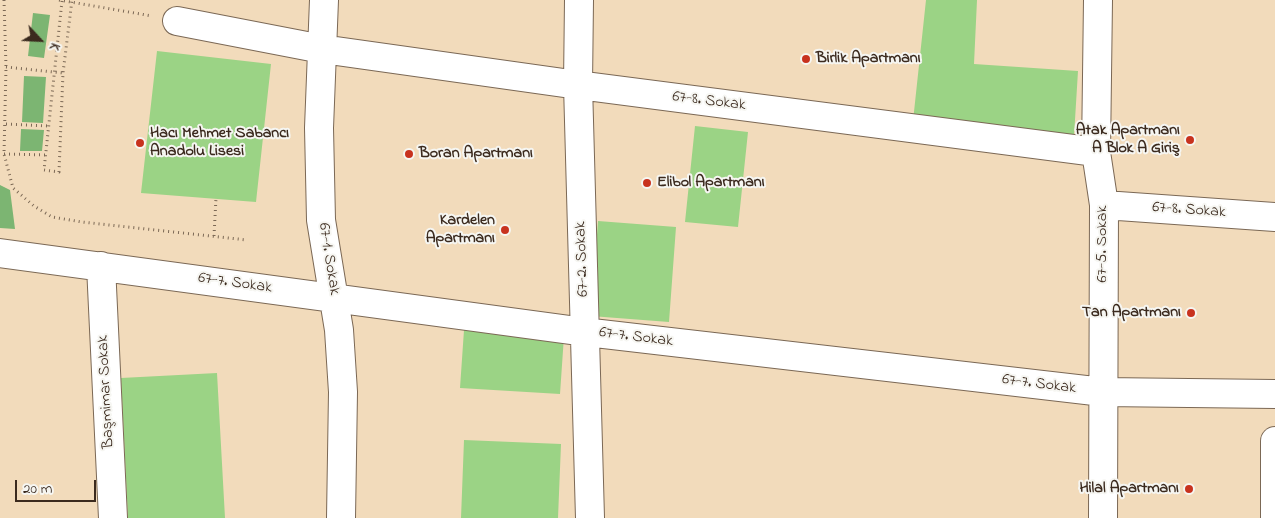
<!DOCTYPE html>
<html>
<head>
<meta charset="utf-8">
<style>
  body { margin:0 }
  #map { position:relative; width:1275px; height:518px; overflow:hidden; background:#f2dbbb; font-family:"Indie Flower",sans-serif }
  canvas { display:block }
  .north { position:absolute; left:15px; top:15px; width:50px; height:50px; -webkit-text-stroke:4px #f6f6f2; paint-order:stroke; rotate:115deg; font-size:14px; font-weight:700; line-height:20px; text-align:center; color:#3b2a1e }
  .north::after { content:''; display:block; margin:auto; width:18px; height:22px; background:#3b2a1e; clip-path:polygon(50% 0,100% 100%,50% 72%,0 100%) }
  .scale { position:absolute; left:15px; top:480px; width:81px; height:22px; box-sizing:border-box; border:2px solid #3b2a1e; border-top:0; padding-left:6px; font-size:15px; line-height:18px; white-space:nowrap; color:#3b2a1e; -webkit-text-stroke:4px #f6f6f2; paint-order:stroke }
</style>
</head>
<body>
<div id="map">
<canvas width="1275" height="518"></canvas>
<div class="north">K</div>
<div class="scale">20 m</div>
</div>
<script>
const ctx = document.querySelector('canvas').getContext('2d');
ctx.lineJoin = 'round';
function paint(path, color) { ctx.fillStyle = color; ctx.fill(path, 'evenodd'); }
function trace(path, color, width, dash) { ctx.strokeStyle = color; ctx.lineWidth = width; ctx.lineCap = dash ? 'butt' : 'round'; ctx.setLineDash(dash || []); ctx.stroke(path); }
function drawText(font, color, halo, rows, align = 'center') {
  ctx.font = font + ' "Indie Flower",sans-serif'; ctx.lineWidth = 4; ctx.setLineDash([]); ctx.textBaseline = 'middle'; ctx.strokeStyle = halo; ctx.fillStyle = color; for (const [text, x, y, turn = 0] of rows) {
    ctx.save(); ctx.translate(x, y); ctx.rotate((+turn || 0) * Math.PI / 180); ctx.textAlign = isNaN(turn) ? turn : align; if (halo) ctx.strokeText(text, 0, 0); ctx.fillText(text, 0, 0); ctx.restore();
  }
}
paint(new Path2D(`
  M926,0H977L974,64L1078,71L1074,136L913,121Z
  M157,51L271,64L256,202L141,193Z
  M695,126L748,132L738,227L685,222Z
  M598,221L676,227L669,322L591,316Z
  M464,330L564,336L560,394L460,388Z
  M217,373L225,518H128L121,378Z
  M464,440L561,444L558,518H461Z`), '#9bd385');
paint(new Path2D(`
  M33,13L50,15L44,58L28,56Z
  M24,76L46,77L43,123L22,122Z
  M21,129L44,130L42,151H20Z
  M0,185L10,190L15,229L0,228Z`), '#7cb572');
const minor = new Path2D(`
  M324,0L319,128L321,220L339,330L343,392L341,518
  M579,0L578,85L590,518
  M1098,0L1096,152L1104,205L1103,518
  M177,21L322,49L578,85L1096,152
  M1104,205L1275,217
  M0,253L585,332L1103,392L1275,394
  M101,266L113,518`);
const major = new Path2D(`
  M1275,518V441`);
trace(minor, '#7b6855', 30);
trace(major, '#7b6855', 30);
trace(new Path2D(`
  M4,0L6,67L4,154L13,188L34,206L52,217L82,222L247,240
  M59,0L152,16
  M62,1L44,170L59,172L63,73L72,0
  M6,67L63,73
  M6,124L49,126
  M4,154L47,155
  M214,236L216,198`), '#7b6855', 3, [1, 4]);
trace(minor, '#fff', 28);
trace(major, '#fff', 28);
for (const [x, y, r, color] of [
  [806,59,5,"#c8321e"],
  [1190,140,5,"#c8321e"],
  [140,143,5,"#c8321e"],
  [409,154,5,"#c8321e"],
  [647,183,5,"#c8321e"],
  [505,230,5,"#c8321e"],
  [1191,313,5,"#c8321e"],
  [1189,489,5,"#c8321e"]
]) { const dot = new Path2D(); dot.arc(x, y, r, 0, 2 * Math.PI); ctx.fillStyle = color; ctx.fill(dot); trace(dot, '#f6f6f2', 2); }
drawText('bold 16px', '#3b2a1e', '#f6f6f2', [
  ["Birlik Apartmanı",816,59],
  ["Atak Apartmanı",1180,131,"right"],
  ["A Blok A Giriş",1180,149,"right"],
  ["Hacı Mehmet Sabancı",150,134],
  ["Anadolu Lisesi",150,152],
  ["Boran Apartmanı",419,154],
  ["Elibol Apartmanı",657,183],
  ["Kardelen",495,221,"right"],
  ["Apartmanı",495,239,"right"],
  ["Tan Apartmanı",1181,313,"right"],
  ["Hilal Apartmanı",1179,489,"right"]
], 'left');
drawText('16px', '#3b2a1e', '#f6f6f2', [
  ["67-8. Sokak",709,102,7],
  ["67-8. Sokak",1189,211,4],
  ["67-5. Sokak",1103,244,-90],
  ["67-1. Sokak",328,259,81],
  ["67-2. Sokak",583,259,-92],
  ["67-7. Sokak",235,284,8],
  ["67-7. Sokak",636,338,7],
  ["67-7. Sokak",1039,385,7],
  ["Başmimar Sokak",107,392,-93]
]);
</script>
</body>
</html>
